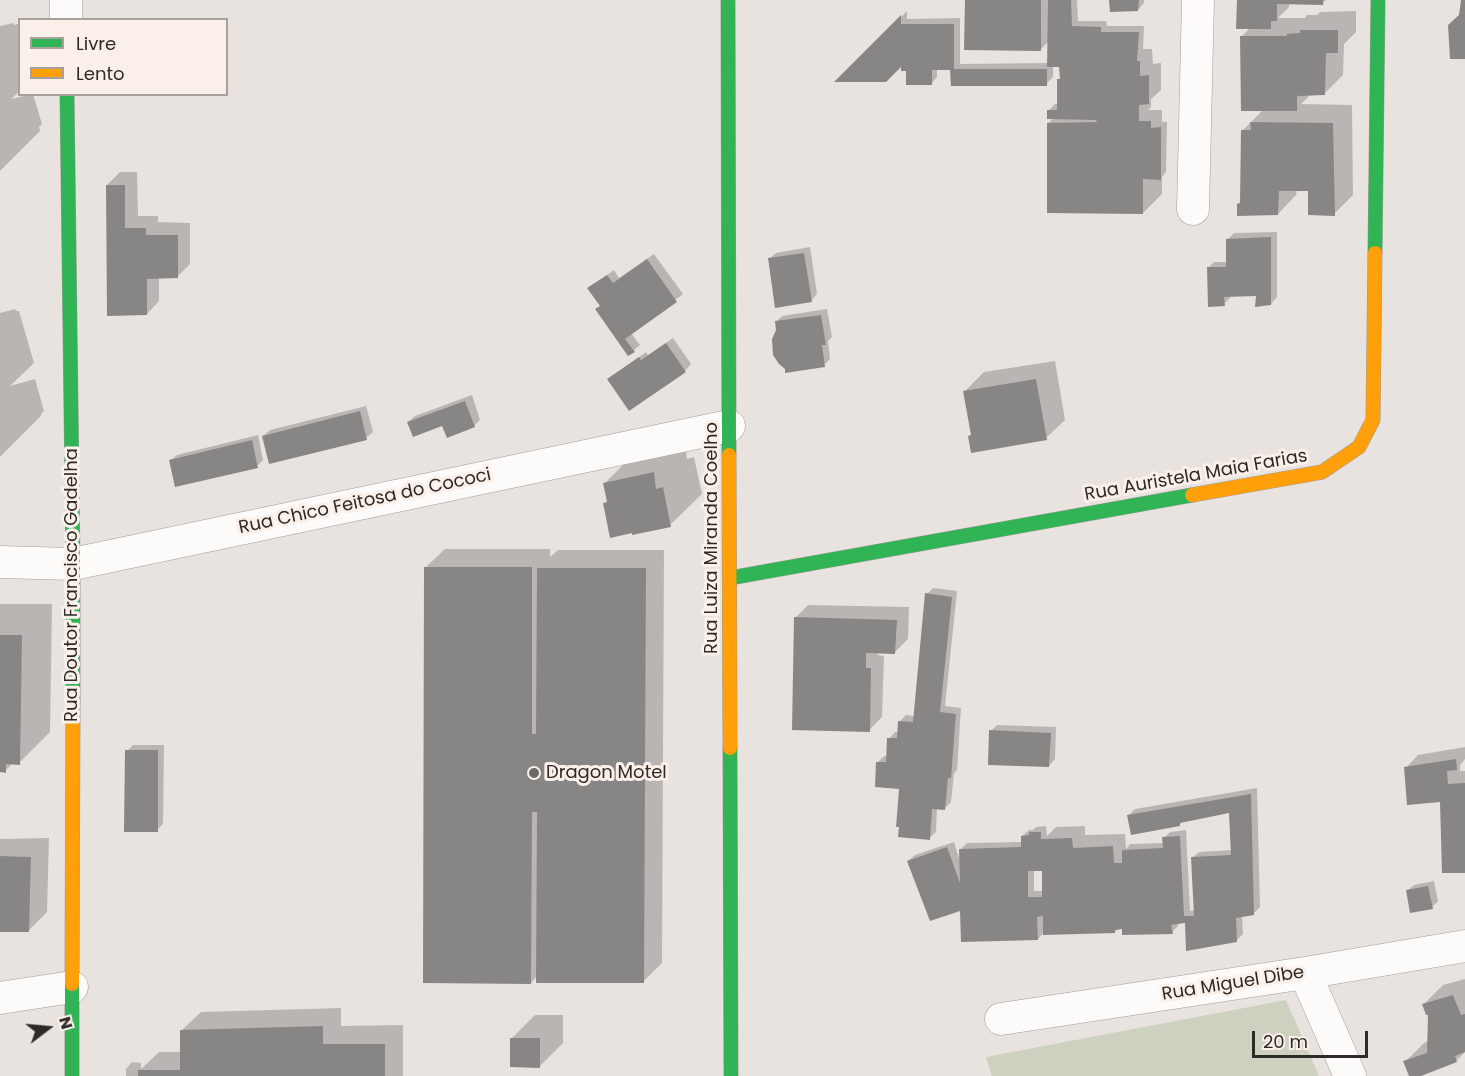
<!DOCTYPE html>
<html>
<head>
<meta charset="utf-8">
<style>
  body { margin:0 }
  #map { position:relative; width:1465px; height:1076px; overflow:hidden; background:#e8e3df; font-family:Poppins,sans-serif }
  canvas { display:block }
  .legend { position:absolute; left:18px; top:18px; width:210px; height:78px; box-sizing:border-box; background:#faf0e9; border:2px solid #a8a19b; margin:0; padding:8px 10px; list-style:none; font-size:18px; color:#2d2a27 }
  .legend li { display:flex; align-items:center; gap:12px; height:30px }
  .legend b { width:30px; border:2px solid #a8a19b }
  .north { position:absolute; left:18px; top:998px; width:60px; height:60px; -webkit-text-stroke:4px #faf0e9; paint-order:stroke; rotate:74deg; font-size:16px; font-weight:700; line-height:24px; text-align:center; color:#2d2a27 }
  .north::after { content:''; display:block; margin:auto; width:21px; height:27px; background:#2d2a27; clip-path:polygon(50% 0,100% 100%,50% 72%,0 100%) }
  .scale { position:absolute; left:1252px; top:1031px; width:116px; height:27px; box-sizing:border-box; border:3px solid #2d2a27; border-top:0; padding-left:8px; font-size:18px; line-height:21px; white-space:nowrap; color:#2d2a27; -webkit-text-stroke:4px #faf0e9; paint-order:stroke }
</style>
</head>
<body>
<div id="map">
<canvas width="1465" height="1076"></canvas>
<ul class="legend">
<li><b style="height:8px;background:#30b455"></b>Livre</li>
<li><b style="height:8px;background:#ff9f0a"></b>Lento</li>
</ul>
<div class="north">N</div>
<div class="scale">20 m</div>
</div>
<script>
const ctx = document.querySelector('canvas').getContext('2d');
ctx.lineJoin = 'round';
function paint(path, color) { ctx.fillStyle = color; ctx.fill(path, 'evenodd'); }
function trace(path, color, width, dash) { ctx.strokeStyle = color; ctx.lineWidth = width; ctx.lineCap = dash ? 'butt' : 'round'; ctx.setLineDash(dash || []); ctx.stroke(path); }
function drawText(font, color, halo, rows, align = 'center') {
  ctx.font = font + ' Poppins,sans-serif'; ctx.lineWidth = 6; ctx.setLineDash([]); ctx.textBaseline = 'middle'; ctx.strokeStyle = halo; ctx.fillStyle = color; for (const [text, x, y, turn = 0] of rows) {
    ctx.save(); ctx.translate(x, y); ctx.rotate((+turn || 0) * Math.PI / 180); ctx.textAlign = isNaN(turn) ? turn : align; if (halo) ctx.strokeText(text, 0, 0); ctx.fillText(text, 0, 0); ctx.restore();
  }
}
paint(new Path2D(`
  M1286,1000L1319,1076H992L986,1057Z`), '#ced1bf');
paint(new Path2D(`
  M967,0H1077L1078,21H1106L1107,26H1144L1143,49H1152L1153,64L1161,63V90L1151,99V107L1148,110H1162V122H1167L1166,172L1162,177V194L1143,213L1048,123L1054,118L1049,110L1055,104H1059V80L1061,78V65H1053V77L1047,83L952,84V68L937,69V77L931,84L908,69L902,63L838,80L907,11V19L960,18V64L1049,63V41L1040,50Z
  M1111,0H1144V3L1138,10Z
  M1238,0H1326L1322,4L1289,3V7L1278,18H1305L1307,15H1317L1320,12L1356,11V32L1344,44L1343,75L1324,94H1311L1301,104L1352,105L1353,195L1334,214L1310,190H1297L1296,195L1278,214L1238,204L1242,201V131L1264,109L1242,36L1250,28Z
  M13,23L14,25L18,24L20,30V91L11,99L33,94L42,124L39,127L40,131L0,171V26Z
  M120,172H137L138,216H158V222L190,223V264L177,277H159V301L147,314L107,185Z
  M1277,232V297L1271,304L1257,295H1230V298L1224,304L1208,268L1214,262H1227L1228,239L1234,233Z
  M810,247L817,294L811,301L769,259L776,253Z
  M654,254L683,294L631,333L640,345L629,354L589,288L614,270L619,278Z
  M15,309L16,311H19L34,363L10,386L35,379L44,411L41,414V416L0,457V313Z
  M827,309L832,337L828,341L830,359L824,365L778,330L776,322L782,316Z
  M673,338L691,364L685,371L609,379L646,352L648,355Z
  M1055,361L1065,420L1046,438L972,434L965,391L984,372Z
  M472,395L480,420L474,426L408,422L415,416Z
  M366,406L373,432L366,438L263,436L270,430Z
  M258,435L263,460L257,466L170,461L177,455Z
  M685,442L687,459L694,457L702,494L670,525L605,504L608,501L605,483L636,452Z
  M445,549H550V557L558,550H664L662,963L643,982L538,975L531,983L426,567Z
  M933,588L957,591L945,706L961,708L957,770L954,773L951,802L945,808H937L936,832L929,838L901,825L900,788L878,762L884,756H887L889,739L895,732H899L900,721L906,715L915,716L927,594Z
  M0,604H52L50,732L19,763H13L5,771H0Z
  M808,605L909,607L908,639L895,652H878V655L884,656L882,717L869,730L795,618Z
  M997,725L1056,727L1055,759L1049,766L991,731Z
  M133,745H164L163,824L157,830L127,751Z
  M1465,747V759L1460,765V771H1465V871L1441,800L1406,768L1418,755Z
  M1257,788L1260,907L1253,914L1242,915L1243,934L1236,941L1186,922L1178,923V926L1172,932L1123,927L1115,931L1043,933L1038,939L962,909L908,861L915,855L954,842L960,861L961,849L967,843L1023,842L1022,836L1029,830H1033L1036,827L1046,826L1047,836L1056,827L1085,826V835L1125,834L1126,849L1130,844L1164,843V838L1170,832L1186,830L1190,911L1195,910L1192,858L1199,852L1233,850L1230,811L1183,821L1180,824L1129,815L1135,809ZM1043,868L1044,891H1034V870Z
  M49,838L47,912L28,931L0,930V839Z
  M1434,881L1438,901L1432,907L1407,891L1414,885Z
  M1465,979V1052L1456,1061L1417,1076H1410L1405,1062L1424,1043L1429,1041L1430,1013L1424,1004L1443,985Z
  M341,1008V1026L403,1025V1076H126V1069L132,1062L141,1063V1069L159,1052H182V1030L201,1012Z
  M535,1015H563V1043L539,1067L511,1039Z`), '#0003');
paint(new Path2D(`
  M965,0H1041V51L964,50Z
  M1048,0H1071L1072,26L1101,27V32H1139L1137,61H1140V76L1149,75V104L1139,105V121H1151V128L1161,127V180L1143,179V214L1047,213V123L1097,122L1096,120L1047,119V110H1057V79H1060L1059,67H1047Z
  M1109,0H1139L1138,11L1110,12Z
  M1237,0H1323V5L1277,4V21H1271V29H1236Z
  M1461,0H1465V59H1450L1448,25L1459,15Z
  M901,15V24H954V69H1047V86H951L950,70H932V85H906V71H901V67L886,82H834Z
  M1300,30H1338V53H1326L1325,95L1297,96V111H1241L1240,36H1287V34L1300,33Z
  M1250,122L1333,123L1335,216L1308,215V191H1279L1278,215L1237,216V204L1240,203L1241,130H1251Z
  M106,185H125V228H146V235H178V278L147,279V315L107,316Z
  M1271,237V305L1255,307L1256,296L1224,297L1225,306L1208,307L1207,267H1226V239Z
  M804,253L812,302L775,308L768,258Z
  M647,259L677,302L625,339L635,352L628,356L595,309L600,306L587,288L607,275L613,283Z
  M821,315L826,345H822L825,367L785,373V369L779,364L773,355L772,339L776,330L775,321Z
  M666,343L686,372L629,411L607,379L639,357L641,360Z
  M1036,379L1047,440L971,453L968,436L971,435L963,391Z
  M465,401L475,427L447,438L442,426L413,437L407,422Z
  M360,411L367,440L269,464L262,436Z
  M252,440L258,468L175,487L169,460Z
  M654,472L656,489L663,487L671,527L632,535V533L610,538L603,503L607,502L603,483Z
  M424,567H532V734H536L537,568H646L644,983H536L537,812H532L531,984L423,983Z
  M925,593L952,597L940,712L956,714L951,778H948L945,810L932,809L930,840L898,837L899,827H896L899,789L875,787L876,762H886L887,738H897L898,721L913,722Z
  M794,617L897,620L895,654L866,653V668H871L870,732L792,730Z
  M0,635H22L20,765L6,764V773L0,772Z
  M989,730L1051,733L1049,767L988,765Z
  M125,750H158V832H124Z
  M1456,759L1457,770L1447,771L1448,784L1465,783V873H1442L1440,802L1407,805L1404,767Z
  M1251,794L1254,915L1236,918L1237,942L1186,951L1185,923L1171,925L1173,934L1122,935V929L1115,930V933L1043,935V916L1037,917L1038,940L961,942L960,911L930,921L907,861L947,847L960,883L959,849L1021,847V836L1029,835V832H1041V839L1072,838L1073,848L1113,846L1114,863H1122V850L1163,848L1162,837L1180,836L1184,916H1194L1191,857L1231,855L1229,813L1180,823V826L1131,835L1127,815ZM1028,871H1042V897H1028Z
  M0,856L31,857L29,932H0Z
  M1428,886L1433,909L1410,913L1406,890Z
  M1453,995L1461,1015L1465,1014V1052L1455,1056L1457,1062L1421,1076H1409L1403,1061L1427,1053L1428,1015H1426L1422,1004Z
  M323,1026V1044H385V1076H138V1070H180V1030Z
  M510,1038H540V1068L510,1067Z`), '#888585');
const street = new Path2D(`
  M66,0V20
  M1193,209L1198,0
  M0,562L73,564L729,426
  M1305,973L1350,1076
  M0,998L72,987
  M1001,1019L1305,973L1465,946`);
const fast = new Path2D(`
  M728,0L729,455
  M67,94L73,564V699
  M1375,253L1378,0
  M730,578L1192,495
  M730,748L731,1076
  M72,1076V984`);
const slow = new Path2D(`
  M729,455L730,748
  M1192,495L1322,472L1359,447L1373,420L1375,253
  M72,984L73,699`);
trace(street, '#9f9c99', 33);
trace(fast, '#9f9c99', 15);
trace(slow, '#9f9c99', 15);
trace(street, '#fcfbfa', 32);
trace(fast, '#30b455', 14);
trace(slow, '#ff9f0a', 14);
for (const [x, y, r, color] of [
  [534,773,6,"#6e6b67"]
]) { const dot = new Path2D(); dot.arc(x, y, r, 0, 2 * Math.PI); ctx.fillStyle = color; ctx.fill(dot); trace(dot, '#faf0e9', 2); }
drawText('18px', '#2d2a27', '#faf0e9', [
  ["Rua Auristela Maia Farias",1196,476,-10],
  ["Rua Chico Feitosa do Cococi",365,502,-12],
  ["Rua Luiza Miranda Coelho",712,538,-90],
  ["Rua Doutor Francisco Gadelha",72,585,-90],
  ["Rua Miguel Dibe",1233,984,-9]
]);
drawText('18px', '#2d2a27', '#faf0e9', [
  ["Dragon Motel",546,773]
], 'left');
</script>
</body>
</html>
